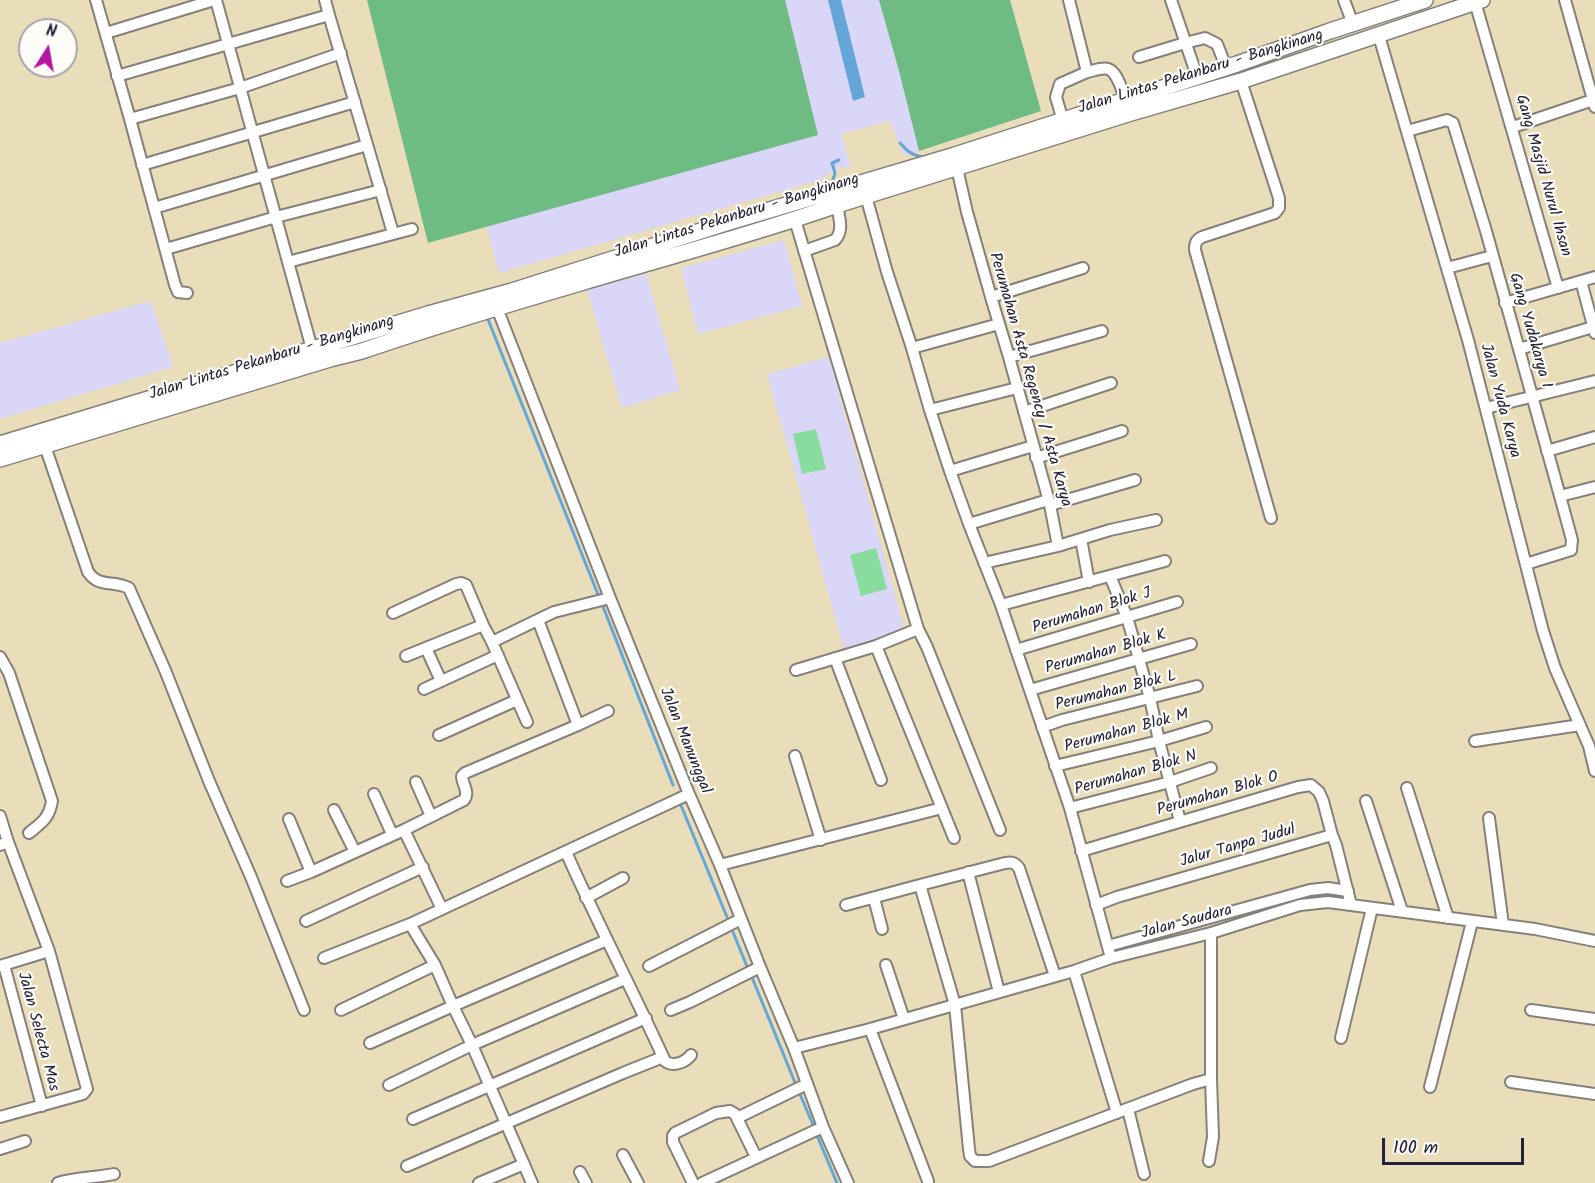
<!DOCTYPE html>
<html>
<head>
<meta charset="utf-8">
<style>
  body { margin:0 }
  #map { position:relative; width:1595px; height:1183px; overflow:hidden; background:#e9deb9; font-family:Kalam,sans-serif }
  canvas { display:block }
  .north { position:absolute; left:18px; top:18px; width:60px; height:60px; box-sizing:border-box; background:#fdfcf7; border:2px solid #a5a5ac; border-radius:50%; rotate:11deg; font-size:16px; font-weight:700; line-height:24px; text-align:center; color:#22223b }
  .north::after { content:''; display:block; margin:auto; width:21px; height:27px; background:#b5179e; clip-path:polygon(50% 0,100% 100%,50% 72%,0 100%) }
  .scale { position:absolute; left:1382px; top:1138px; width:142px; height:27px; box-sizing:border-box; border:3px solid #22223b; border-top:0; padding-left:8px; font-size:18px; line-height:21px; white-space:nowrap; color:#22223b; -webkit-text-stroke:4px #fdfcf7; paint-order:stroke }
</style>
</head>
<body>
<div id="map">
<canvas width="1595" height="1183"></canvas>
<div class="north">N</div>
<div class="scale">100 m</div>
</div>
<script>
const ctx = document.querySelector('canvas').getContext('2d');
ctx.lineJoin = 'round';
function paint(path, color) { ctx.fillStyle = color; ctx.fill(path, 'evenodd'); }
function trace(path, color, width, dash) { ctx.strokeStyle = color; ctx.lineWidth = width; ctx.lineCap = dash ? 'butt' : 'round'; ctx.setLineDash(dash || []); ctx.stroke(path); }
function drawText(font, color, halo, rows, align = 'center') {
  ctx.font = font + ' Kalam,sans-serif'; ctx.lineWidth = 4.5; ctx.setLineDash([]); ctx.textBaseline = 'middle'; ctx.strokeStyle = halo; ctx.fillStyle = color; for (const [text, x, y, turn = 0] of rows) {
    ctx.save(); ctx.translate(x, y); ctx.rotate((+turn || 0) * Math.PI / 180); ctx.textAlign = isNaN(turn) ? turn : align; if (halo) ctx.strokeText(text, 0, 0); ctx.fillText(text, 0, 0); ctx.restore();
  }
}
paint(new Path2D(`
  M427,0H1010L1041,111L904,156L890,121L841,134L851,167L838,168L820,180L499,273Z
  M784,240L802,306L698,334L681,268Z
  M646,274L680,390L622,408L587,290Z
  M151,301L173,367L0,419V343Z
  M829,357L905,632L844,649L767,374Z`), '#dad6f7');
paint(new Path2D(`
  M816,429L826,469L802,474L793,434Z
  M876,548L887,589L861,596L850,555Z`), '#88dc9d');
paint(new Path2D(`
  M367,0H785L818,135L428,243Z
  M879,0H1010L1041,111L919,151L899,71Z`), '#6ebc84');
paint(new Path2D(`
  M828,0H841L865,97L853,101Z`), '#64a6d8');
trace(new Path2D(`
  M900,143C909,153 912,155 926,158
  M831,186L835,173L832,163L839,160
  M487,317L599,597
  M602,604L673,785
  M680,803L727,917
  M733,932L748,969
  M751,975L796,1085
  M799,1092L814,1127
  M816,1133L837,1183`), '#64a6d8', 3);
const minor = new Path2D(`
  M96,0L130,119L175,285L178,292L187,293
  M216,0L312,349
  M325,0L329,15
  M1171,0L1197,76
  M1344,0L1353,24
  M1565,0L1595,107
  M1475,2L1558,288
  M106,33L214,0
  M1379,36L1468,340L1543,631L1555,668L1589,746L1595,771
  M1139,57L1185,43L1205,38L1217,44L1226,67
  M1087,72C1093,71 1102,67 1108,69C1118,72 1122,92 1126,100
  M117,76L329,15L393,233
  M1241,81L1279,198V208L1275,213L1202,237C1196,240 1195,243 1195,250L1271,518
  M130,119L240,88L341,53
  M1063,121L1056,97L1060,84L1087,72L1069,0
  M1513,127L1593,100
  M1407,131L1447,120L1453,123L1486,231L1560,496L1572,540L1571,550L1526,564
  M142,165L355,102
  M957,168L967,212L991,297L1009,357L1050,505L1058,546L1110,530L1156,520
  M866,196L887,272L912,348L930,410L950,471L969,524L1001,605L1070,808L1111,958
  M154,208L367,145
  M795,220L918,629
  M166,249L276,217L381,190
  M804,251L835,240C844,230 839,218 837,205
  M288,262L412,229
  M1447,268L1492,256
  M1581,281L1595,333
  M991,297L1083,268
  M1505,303L1595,277
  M497,308L610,598L689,794L720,865L760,967L794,1048L823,1127L848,1183
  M912,348L999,324
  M1519,349L1593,327
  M1009,357L1102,331
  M1486,408L1595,381
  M930,410L1017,388
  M1024,412L1111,383
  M45,446L88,572C99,588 112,580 129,588L165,670L209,781L251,877L304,1010
  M1547,451L1595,437
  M1036,458L1122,431
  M950,471L1033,446
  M1560,496L1595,487
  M1050,505L1135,480
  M969,524L1048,500
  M1081,539L1089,582
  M984,563L1058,546
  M1110,576L1127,617L1150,698L1159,741L1180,821
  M1001,605L1165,561
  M393,613L456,584L461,583L466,585L483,625L492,642
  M538,620L578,725L608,711
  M876,646L954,838
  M426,648L441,681
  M1016,650L1177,602
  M406,656L483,625
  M0,657L9,673L52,801C49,819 41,823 29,833
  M835,658L881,780
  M796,670L876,646L918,629L927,647L1000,830
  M424,689L498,655
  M1030,690L1191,644
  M527,722L492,642L554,612L610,598
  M1042,727L1062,720L1197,686
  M439,735L517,700
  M1475,741L1580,725
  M795,756L821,840
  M1055,766L1159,741L1206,727
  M416,782L431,816
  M1407,788L1448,918
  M374,794L392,834
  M1366,801L1402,911
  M1070,808L1170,782L1211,768
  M334,810L355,852
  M0,816L8,842
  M1489,818L1503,925
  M289,819L311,872
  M404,830L442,909
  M0,845L8,842L49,951L0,966
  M1081,851L1298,787L1311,785L1319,792L1323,801L1332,835L1336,845L1351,905
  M566,852C597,922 633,991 665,1061C672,1067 685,1063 691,1055
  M720,865L942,808
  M968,872L999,992
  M287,881L311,872L404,830L464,800C470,792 462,784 462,776L465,773L578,725
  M586,898L623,878
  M874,898L882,929
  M846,905L920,885
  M1096,905L1117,897L1332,835
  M306,921L423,867
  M607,940L453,1006L472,1045L625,979
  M1108,946L1310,890L1328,888L1348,891
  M324,958L410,924L689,794
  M4,965L42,1106
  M886,965L904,1019
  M649,966L741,919
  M1074,971L1117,1113
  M1055,976L1019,868C1014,862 1012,862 1005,863L920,885L955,1005L969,1149L970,1156L975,1161H989L1193,1084L1211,1079V933
  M341,1010L435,965
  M671,1010L690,1002L760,967
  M1531,1010L1595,1019
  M870,1029L928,1181
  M1341,1038L1372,908
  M370,1043L453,1006L435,965L410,924
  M794,1048L870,1029L1074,971L1111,958L1211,933L1300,905L1328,902L1535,929L1595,941
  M1511,1082L1595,1094
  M389,1085L472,1045L532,1183
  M1430,1087L1472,922
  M1128,1109L1144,1174
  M0,1117L83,1094L87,1089L49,951
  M737,1118L807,1084
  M413,1119L646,1018
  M0,1149L25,1141
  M623,1155L638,1183
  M1209,1161L1213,1137L1211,1079
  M407,1166L623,1073L663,1057
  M580,1172L586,1183
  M58,1183C76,1177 95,1178 114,1174
  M479,1183L524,1164
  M693,1183L673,1142V1136L675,1133L716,1113L730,1111L735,1114L756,1157
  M702,1183L823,1127`);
const highway = new Path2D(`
  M0,444L428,314L512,291L729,222L952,156L1237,64L1330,31L1425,0
  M0,459L330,359L362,351C440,324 519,301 597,278C677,254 758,233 837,205L1131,113L1241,81L1482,0`);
trace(minor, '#86807a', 14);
trace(highway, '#86807a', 18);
trace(minor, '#fff', 10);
trace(highway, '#fff', 15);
drawText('16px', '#22223b', '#fdfcf7', [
  ["Jalan Lintas Pekanbaru - Bangkinang",1201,73,-17],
  ["Gang Masjid Nurul Ihsan",1542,176,74],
  ["Jalan Lintas Pekanbaru - Bangkinang",737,217,-17],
  ["Gang Yudakarya I",1529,331,74],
  ["Jalan Lintas Pekanbaru - Bangkinang",272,359,-17],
  ["Perumahan Asta Regency / Asta Karya",1029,380,74],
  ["Jalan Yuda Karya",1499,401,75],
  ["Perumahan Blok J",1092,612,-17],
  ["Perumahan Blok K",1106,653,-16],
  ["Perumahan Blok L",1116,692,-14],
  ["Perumahan Blok M",1127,732,-15],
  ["Jalan Manunggal",684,741,68],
  ["Perumahan Blok N",1136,774,-16],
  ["Perumahan Blok O",1218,795,-16],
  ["Jalur Tanpa Judul",1238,847,-16],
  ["Jalan Saudara",1187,923,-15],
  ["Jalan Selecta Mas",37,1032,75]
]);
</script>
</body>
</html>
